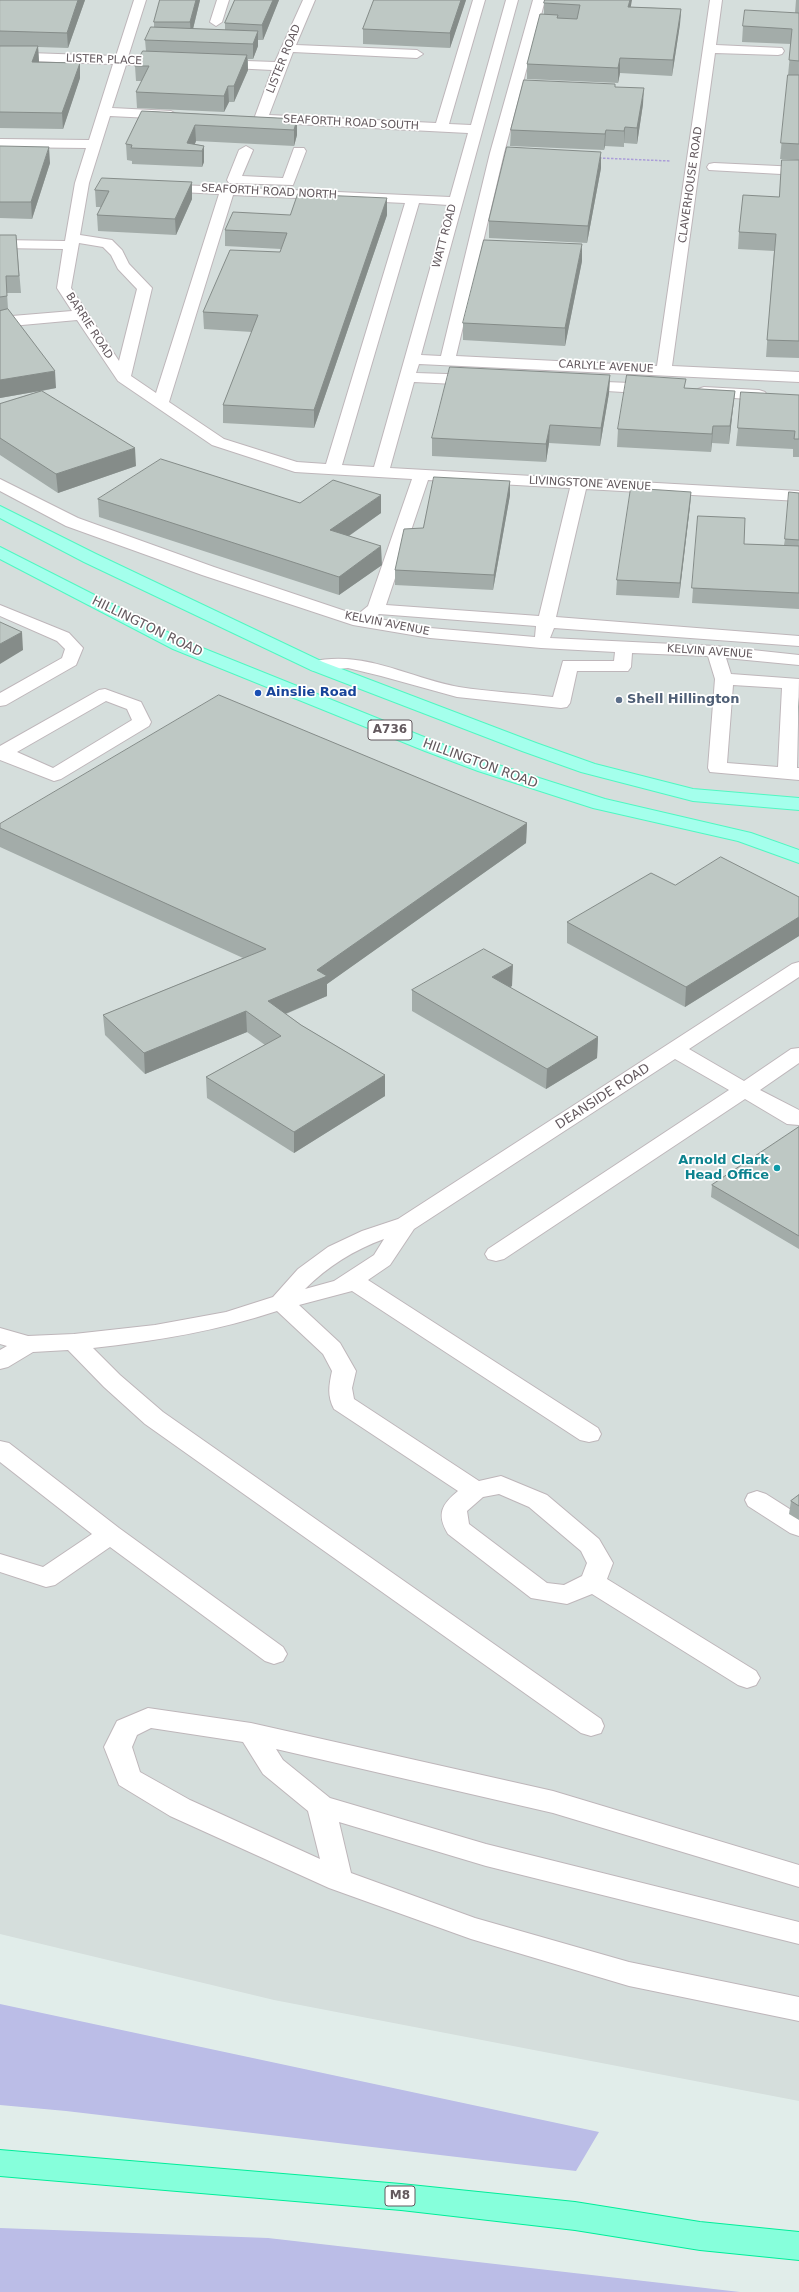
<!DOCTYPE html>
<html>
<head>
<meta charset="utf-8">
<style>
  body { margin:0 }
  canvas { display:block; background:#e1edea }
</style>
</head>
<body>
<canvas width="799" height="2292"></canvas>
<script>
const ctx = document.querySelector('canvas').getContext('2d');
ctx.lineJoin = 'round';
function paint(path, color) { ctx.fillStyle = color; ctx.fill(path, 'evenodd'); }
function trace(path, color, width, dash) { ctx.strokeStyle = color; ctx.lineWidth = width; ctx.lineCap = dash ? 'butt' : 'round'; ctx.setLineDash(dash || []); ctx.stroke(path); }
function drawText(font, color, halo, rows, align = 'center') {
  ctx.font = font + ' "DejaVu Sans",sans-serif'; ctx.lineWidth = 3.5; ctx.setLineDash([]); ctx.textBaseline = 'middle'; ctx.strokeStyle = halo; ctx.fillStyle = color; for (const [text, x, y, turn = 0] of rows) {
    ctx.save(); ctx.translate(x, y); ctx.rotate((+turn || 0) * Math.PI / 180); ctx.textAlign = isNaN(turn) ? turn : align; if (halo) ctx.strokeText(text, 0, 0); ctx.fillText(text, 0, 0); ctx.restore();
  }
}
paint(new Path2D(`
  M0,0H799V2101L274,2000L0,1934Z`), '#d5dedc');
paint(new Path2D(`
  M0,2004L599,2132L576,2171L66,2111L0,2105Z
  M0,2228L268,2238L740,2292H0Z`), '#bbbde7');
const minor = new Path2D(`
  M134,0H146L128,57L140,58L141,61L135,65H126L112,108L171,111L178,115L171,119L110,116L89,183L80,235L112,240L122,250L129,264L152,288L131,376L156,393L219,194L162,191L157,190L155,187L157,184L450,197L468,133L256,122L254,119L272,70L212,67L211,64L217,60L275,62L303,0H315L296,45L417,50L423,54L417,58L293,52L269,115L436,123L473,0H485L449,124L471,125L506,0H518L421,355L441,356L490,153L533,0H545L504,153L456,356L657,366L710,0H722L716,45L782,48L784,51L782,54L778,55L715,53L672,366L799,372V382L419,364L416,373L476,375L481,377L484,380L481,383L476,385L414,382L390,468L799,491V501L586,489L556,617L799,636V646L554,628L550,638L715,646L799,655V665L726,658L731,674L799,679L797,768H799V780L710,772L708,768L715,679L708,656L632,653L631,667L628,671H577L570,703L567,707L561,708L457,697L381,676L348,668L317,671L311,670L308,666L311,662C363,649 409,678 459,687C490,692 522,693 553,697L563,661H614L615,652L541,648L430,638L353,625L202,575L66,526L0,491V479L78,518L214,567L357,615L368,606L412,479L295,472L212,445L118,381L77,320L0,327V317L72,311L57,288L63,249L0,248V240L65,241L75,183L86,148L0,147V139L89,140L113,64L0,60V52L116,56ZM233,195L405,203L326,464L297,462L224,439L169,402ZM419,203L448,205L374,467L342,465ZM79,243L103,247L111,255L118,269L137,289L119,361L71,288ZM428,480L570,488L539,616L386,605ZM379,614L536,626L535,637L430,628L374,618ZM733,685L782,688L778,767L727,763Z
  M217,0H229L222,22L216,26L210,22Z
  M246,146L253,150L242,176L283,178L294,148H304L306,151L293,185L229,183L227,180L239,150Z
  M714,163L799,167V175L709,170L707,167L709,164Z
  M580,381L656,384L662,386L664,389L662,392L656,394L574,389L572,386L574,383Z
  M704,387L759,390L765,392L767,395L765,398L759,400L698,395L696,392L698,389Z
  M0,605L69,633L83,648L76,665L6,705L0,706V693L62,658L65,649L57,641L0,616Z
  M105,689L141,702L151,722L149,726L61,779L54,781L0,760V746L99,690ZM106,701L127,709L132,720L53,768L17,752Z
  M799,962V977L689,1049L744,1081L791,1049L799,1048V1063L760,1090L799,1110V1125L787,1124L745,1099L504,1259L496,1261L488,1259L485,1254L488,1249L729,1090L675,1059L414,1229L390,1265L368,1280L598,1428L601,1434L598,1440L589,1442L580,1440L352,1291L299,1305L340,1343L356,1371L352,1388L354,1399L479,1481L501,1476L547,1495L599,1539L613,1563L607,1579L756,1671L760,1678L756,1685L747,1688L738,1685L592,1594L567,1604L531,1598L448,1534C436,1514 442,1504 458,1491L334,1409C327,1396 329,1385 332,1371L323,1354L277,1311C217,1331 156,1341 93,1348L120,1375L163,1412L601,1719L604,1726L601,1733L591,1736L581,1733L145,1424L104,1387L68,1350L33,1352L8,1367L0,1369V1350L7,1346L0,1344V1328L28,1336L74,1334L155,1325L226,1312L273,1297L298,1269L328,1247L362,1231L398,1219L792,964ZM384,1239L374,1255L334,1281L305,1289C328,1266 354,1250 384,1239ZM499,1494L529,1507L581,1551L587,1563L582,1576L564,1585L547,1583L469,1524L467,1511L483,1497Z
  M0,1441L9,1443L119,1528L283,1647L287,1654L283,1661L274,1664L265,1661L110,1547L55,1585L46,1587L0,1572V1554L43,1567L92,1534L0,1462Z
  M757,1491L766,1494L799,1515V1536L790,1533L748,1506L745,1500L748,1494Z
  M148,1708L251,1723L553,1791L799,1865V1887L553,1813L276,1749L283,1760L330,1798L486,1844L799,1922V1944L486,1866L339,1822L351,1873L475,1918L629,1962L799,1997V2021L629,1986L471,1939L329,1888L170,1816L119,1785L104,1747L117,1721ZM151,1728L243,1742L263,1774L308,1811L320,1859L190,1800L140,1772L132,1747L137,1735Z`);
const major = new Path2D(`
  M0,506L96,554L323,662L536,743L595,764L693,789L799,798V810L693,801L581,772L522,751L311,670L84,562L0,518Z
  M0,547L185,641L439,743L492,763L605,799L751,833L799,850V863L738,841L593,808L478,771L425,751L173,649L0,559Z`);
const highway = new Path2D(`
  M0,2150L401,2184L575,2202L700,2222L799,2232V2260L700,2250L575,2230L401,2210L0,2176Z`);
trace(minor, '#beb6ba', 2);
trace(major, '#4ff8c2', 2);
trace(highway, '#00ee9a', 2);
trace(new Path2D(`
  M599,158L670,161`), '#ab9ed9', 1.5, [2.5, 1.5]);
paint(minor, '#fff');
paint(major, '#a4ffec');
paint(highway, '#86ffdb');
paint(new Path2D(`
  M0,0H85L68,48L38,47L39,62L80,63V78L63,129L0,128Z
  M160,0H200L193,29L225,30V23L235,0H279L263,40H258V46L253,59H248V70L234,102H229L224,112L137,108L136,92L142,81H136L135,66L146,51L145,40L154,27V22Z
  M374,0H466L450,48L363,44V29Z
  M796,0H799V160L780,159L791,44L742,42L743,26L795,13Z
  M544,3L681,9L680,24L672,76L620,73L618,83L527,79V64L544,14Z
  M615,84V87L643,104L637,144L624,143V147L605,146L604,150L510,146L511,130Z
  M142,111L297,119V135L294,146L196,141L195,144L204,146V162L202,167L132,164V161L127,160L126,144Z
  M0,146L50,163L32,219L0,218Z
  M799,160V358L766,357L774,251L738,249L739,232L779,197Z
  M601,168L587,243L489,238V221Z
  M192,182V199L176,235L98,231L97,215L101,207H96L95,190Z
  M290,215H387L314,428L223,423V405L252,332L204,329L203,312L280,252L281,249L225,246V230Z
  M0,235H16L21,293H7L8,309L56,388L42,391L136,466L58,493L0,455V404L40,391L0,398Z
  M582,261L565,346L463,340V323Z
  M610,375L609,393L600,446L549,443L546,462L432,456V438Z
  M685,388L735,391L733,408L729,444L712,443L711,452L617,447L618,429Z
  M799,395V457H793V449L736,446L738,428Z
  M510,481V495L493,590L395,585V570Z
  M691,492L690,506L679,598L616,595L617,580Z
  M799,493V609L692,603L698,516L744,544L784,545L785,539Z
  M98,499L300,503L381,513L349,536L382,565L339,595L99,517Z
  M799,697V725L798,707Z
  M527,823L526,843L327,984V996L286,1014L301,1025L385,1075V1096L294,1153L207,1098L206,1077L265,1045L247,1032L145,1074L105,1035L103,1015L243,958L0,847V824Z
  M675,885L799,897V936L685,1007L567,943V922Z
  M512,986L509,987L598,1037L597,1058L546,1089L412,1011V990Z
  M799,1127V1249L711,1197L712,1185Z
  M799,1495V1520L789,1514L791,1501Z`), '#a3aca9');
paint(new Path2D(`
  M78,0H85L68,48L67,33Z
  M196,0H200L191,37L190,22Z
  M273,0H279L263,40L262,25Z
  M461,0H466L450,48V33Z
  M630,0H632L628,22V7Z
  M681,9L680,24L672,76L673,60Z
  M258,31V46L253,59V44Z
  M38,46L39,62L33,77L32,62Z
  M247,55L248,70L234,102V86Z
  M620,58V73L618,83V68Z
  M80,63V78L63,129L62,113Z
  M228,86L229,102L224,112V96Z
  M644,88L643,104L637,144V128Z
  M297,119V135L294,146V130Z
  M195,125L196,141L192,150L187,143Z
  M625,127L624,143V147V131Z
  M606,130L605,146L604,150L605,134Z
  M204,146V162L202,167V151Z
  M49,147L50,163L32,219L31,202Z
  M601,152V168L587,243L588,226Z
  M192,182V199L176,235L175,219Z
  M387,198V215L314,428V410Z
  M582,244V261L565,346V328Z
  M55,371L56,388L0,398V380Z
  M610,375L609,393L600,446L601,428Z
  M735,391L733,408L729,444L730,426Z
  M550,425L549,443L546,462V444Z
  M713,426L712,443L711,452L712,434Z
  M135,448L136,466L58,493L56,474Z
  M510,481V495L493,590L494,575Z
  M691,492L690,506L679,598L680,583Z
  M381,495V513L330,549V530Z
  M381,546L382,565L339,595V577Z
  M22,632L23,650L0,664V644Z
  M527,823L526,843L327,984V996L268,1021V1001L317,970Z
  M799,917V936L685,1007L686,987Z
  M513,965L512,986L491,998L492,977Z
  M246,1011L247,1032L145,1074L144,1053Z
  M598,1037L597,1058L546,1089L547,1069Z
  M385,1075V1096L294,1153V1132Z`), '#858c89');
const building = new Path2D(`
  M0,0H78L67,33L0,31Z
  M160,0H196L190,22H154Z
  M235,0H273L262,25L225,23Z
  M374,0H461L450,33L363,29Z
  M545,0H630L628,7L681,9L673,60L620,58L618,68L527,64L540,14L558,15L557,18L577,19L580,5L544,3Z
  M745,10L799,13V61L789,60L792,29L743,26Z
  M151,27L258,31L253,44L145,40Z
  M0,46H38L32,62L80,63L62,113L0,112Z
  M143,51L247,55L234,86H228L224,96L136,92L149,66H135Z
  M788,75H799V144L781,143Z
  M524,80L615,84V87L644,88L637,128L625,127L624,131L606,130L605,134L511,130Z
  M142,111L297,119L294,130L195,125L187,143L204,146L202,151L131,148L132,145L126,144Z
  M0,146L49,147L31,202H0Z
  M507,147L601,152L588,226L489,221Z
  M782,160H799V341L767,340L776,234L739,232L743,195L779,197Z
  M102,178L192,182L175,219L97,215L109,191L95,190Z
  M298,194L387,198L314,410L223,405L258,315L203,312L230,250L280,252L287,233L225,230L233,212L290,215Z
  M0,235H16L19,276H6L7,296L0,297Z
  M484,240L582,244L565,328L463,323Z
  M8,309L55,371L0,380V311Z
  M450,367L610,375L601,428L550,425L546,444L432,438Z
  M627,375L686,379L684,388L735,391L730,426H713L712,434L618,429Z
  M42,391L135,448L56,474L0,438V404Z
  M741,392L799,395V439H794L795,431L738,428Z
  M161,459L300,503L333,480L381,495L330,530L381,546L339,577L98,499Z
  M434,477L510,481L494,575L395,570L404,529L423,528Z
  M631,488L691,492L680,583L617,580Z
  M789,492L799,493V540L785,539Z
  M698,516L745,518L744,544L799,546V593L692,588Z
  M0,622L22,632L0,644Z
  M219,695L527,823L317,970L327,976L268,1001L301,1025L385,1075L294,1132L206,1077L281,1036L246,1011L144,1053L103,1015L266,949L0,828V824Z
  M721,857L799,897V917L686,987L567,922L651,873L675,885Z
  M484,949L513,965L492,977L598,1037L547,1069L412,990Z
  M799,1127V1236L712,1185Z
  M799,1495V1506L791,1501Z`);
paint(building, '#bec8c4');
trace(building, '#858c89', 1);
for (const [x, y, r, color] of [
  [258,693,4,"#1a4fb4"],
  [619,700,4,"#5c6f8a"],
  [777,1168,4,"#0f9aa8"]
]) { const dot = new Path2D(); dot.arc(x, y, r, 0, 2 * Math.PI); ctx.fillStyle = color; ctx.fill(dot); trace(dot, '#fff', 1.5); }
drawText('11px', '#63595e', '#fff', [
  ["LISTER ROAD",284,59,-68],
  ["LISTER PLACE",104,60,2],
  ["SEAFORTH ROAD SOUTH",351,123,3],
  ["CLAVERHOUSE ROAD",691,185,-82],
  ["SEAFORTH ROAD NORTH",269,192,3],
  ["WATT ROAD",445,236,-75],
  ["BARRIE ROAD",89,326,57],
  ["CARLYLE AVENUE",606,367,3],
  ["LIVINGSTONE AVENUE",590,484,3],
  ["KELVIN AVENUE",387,624,11],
  ["KELVIN AVENUE",710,652,4]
]);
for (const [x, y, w] of [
  [390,730,44],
  [400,2196,30]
]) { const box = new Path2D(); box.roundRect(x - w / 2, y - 10, w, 20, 3); ctx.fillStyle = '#fff'; ctx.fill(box); trace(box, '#63595e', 1); }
drawText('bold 12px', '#63595e', null, [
  ["A736",390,730],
  ["M8",400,2196]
]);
drawText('13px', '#63595e', '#fff', [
  ["HILLINGTON ROAD",147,627,26],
  ["HILLINGTON ROAD",480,764,20],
  ["DEANSIDE ROAD",603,1097,-33]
]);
drawText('bold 13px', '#164399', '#fff', [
  ["Ainslie Road",266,693]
], 'left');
drawText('bold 13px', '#4e5e75', '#fff', [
  ["Shell Hillington",627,700]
], 'left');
drawText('bold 13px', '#0d838f', '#fff', [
  ["Arnold Clark",769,1161],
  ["Head Office",769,1176]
], 'right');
</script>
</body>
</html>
